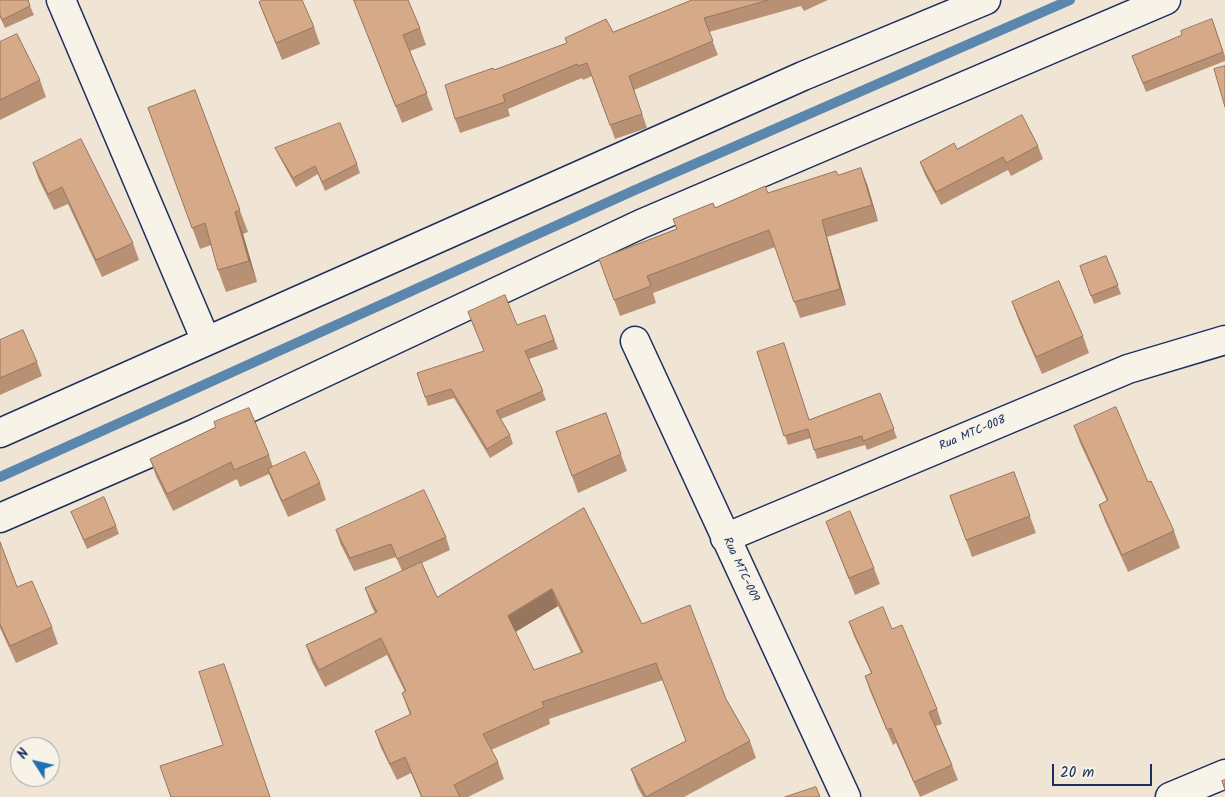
<!DOCTYPE html>
<html>
<head>
<meta charset="utf-8">
<style>
  body { margin:0 }
  #map { position:relative; width:1225px; height:797px; overflow:hidden; background:#f0e4d5; font-family:Kalam,sans-serif }
  canvas { display:block }
  .north { position:absolute; left:10px; top:737px; width:50px; height:50px; box-sizing:border-box; background:#f7f3e8; border:1px solid #9fa5b1; border-radius:50%; rotate:305deg; font-size:14px; font-weight:700; line-height:20px; text-align:center; color:#1b2f5e }
  .north::after { content:''; display:block; margin:auto; width:18px; height:22px; background:#1f6fb2; clip-path:polygon(50% 0,100% 100%,50% 72%,0 100%) }
  .scale { position:absolute; left:1052px; top:764px; width:100px; height:22px; box-sizing:border-box; border:2px solid #1b2f5e; border-top:0; padding-left:6px; font-size:15px; line-height:18px; white-space:nowrap; color:#1b2f5e; -webkit-text-stroke:4px #f7f3e8; paint-order:stroke }
</style>
</head>
<body>
<div id="map">
<canvas width="1225" height="797"></canvas>
<div class="north">N</div>
<div class="scale">20 m</div>
</div>
<script>
const ctx = document.querySelector('canvas').getContext('2d');
ctx.lineJoin = 'round';
function trace(path, color, width, dash) { ctx.strokeStyle = color; ctx.lineWidth = width; ctx.lineCap = dash ? 'butt' : 'round'; ctx.setLineDash(dash || []); ctx.stroke(path); }
function paint(path, color) { ctx.fillStyle = color; ctx.fill(path, 'evenodd'); }
function drawText(font, color, halo, rows, align = 'center') {
  ctx.font = font + ' Kalam,sans-serif'; ctx.lineWidth = 5; ctx.setLineDash([]); ctx.textBaseline = 'middle'; ctx.strokeStyle = halo; ctx.fillStyle = color; for (const [text, x, y, turn = 0] of rows) {
    ctx.save(); ctx.translate(x, y); ctx.rotate((+turn || 0) * Math.PI / 180); ctx.textAlign = isNaN(turn) ? turn : align; if (halo) ctx.strokeText(text, 0, 0); ctx.fillText(text, 0, 0); ctx.restore();
  }
}
trace(new Path2D(`
  M0,477L635,190L1070,0`), '#5b87af', 10);
const minor = new Path2D(`
  M61,0L206,341
  M635,341L846,797
  M0,433L803,76L986,0
  M0,518L198,432L641,224L1166,0
  M725,538L1128,369L1225,340
  M1170,797L1225,774`);
trace(minor, '#1b2f5e', 31);
trace(minor, '#f7f3e8', 28);
paint(new Path2D(`
  M0,0L30,6L34,15L5,28L0,17Z
  M354,0L420,28L426,45L410,51L433,110L402,123Z
  M692,0H828L804,11L801,6L709,32L718,55L634,90L647,128L615,139L592,76L583,80L582,78L508,109L510,116L460,133L455,119L494,70L567,43L565,38L613,32Z
  M259,2L314,27L320,44L282,60Z
  M1212,19L1225,56V61L1146,92L1132,56L1182,35Z
  M0,42L40,80L46,97L0,120Z
  M195,90L248,232L243,234L257,282L226,292L218,270L211,245L200,249L148,108Z
  M1038,146L1043,159L1011,176L1008,170L941,205L925,175L920,162L957,149Z
  M275,148L357,164L360,173L325,191L318,174L296,187L279,156Z
  M33,163L133,243L139,260L102,277L68,204L54,210L39,180Z
  M838,175L867,184L878,221L827,237L846,305L800,318L775,247L653,293L656,303L620,316L599,259L676,229L715,208Z
  M1106,256L1121,294L1094,304L1080,266Z
  M1012,302L1083,336L1089,353L1042,374L1018,319Z
  M468,312L517,325L545,315L558,349L529,359L546,400L501,419L510,435L513,444L490,458L454,398L428,406L425,397L484,351Z
  M0,340L37,362L42,376L0,395Z
  M757,352L809,420L880,393L897,438L867,450L865,445L817,459L811,438L788,445Z
  M606,413L627,471L578,493L556,432Z
  M1074,426L1148,482L1174,531L1180,548L1128,572L1105,521L1099,505L1107,501L1080,443Z
  M216,427L269,455L273,467L320,483L326,500L288,517L274,486L269,474L240,487L237,479L173,511L156,476L150,459Z
  M1014,472L1036,533L972,557L950,496Z
  M584,508L642,624L726,699L750,741L756,758L684,797H643L637,786L631,769L686,741L663,680L549,719L550,724L491,750L498,762L504,779L468,797H421L411,773L397,780L381,748L375,731L410,715L402,693L405,692L387,655L325,687L312,662L306,645L375,613L371,605L365,588L402,571L396,557L354,571L340,543L336,530L446,537L450,550L422,563L437,597ZM558,606L581,653L534,670L515,632Z
  M71,512L116,526L119,534L87,549Z
  M826,522L874,568L880,584L855,595Z
  M0,542L17,587L52,627L58,644L16,663L0,628Z
  M849,622L892,629L937,709L942,724L936,726L952,765L958,780L920,797L896,743L893,745L870,691L865,676L871,673L854,636Z`), '#b89175');
paint(new Path2D(`
  M861,168L867,184L878,221L872,205Z
  M235,212L243,234L257,282L249,261Z
  M822,220L827,237L846,305L840,289Z
  M552,589L558,606L514,633L508,616Z`), '#96765f');
const building = new Path2D(`
  M0,0H28L30,6L2,20L0,15Z
  M263,0H302L314,27L276,43L259,2Z
  M354,0H408L420,28L403,35L427,93L396,106Z
  M692,0H769L704,18L713,41L629,76L642,114L610,125L587,63L578,66L577,64L503,95L505,102L455,119L445,85L493,68L494,70L567,43L565,38L606,19L613,32Z
  M1212,19L1223,52L1143,83L1132,56L1182,35L1181,31Z
  M17,34L40,80L0,100V42Z
  M1225,66V107L1214,69Z
  M195,90L240,210L235,212L249,261L218,270L205,223L192,228L148,108Z
  M1022,115L1038,146L1006,163L1003,157L936,192L920,162L954,143L957,149Z
  M340,123L357,164L322,182L315,166L293,178L275,148Z
  M81,139L133,243L96,260L62,187L48,194L33,163Z
  M861,168L872,205L822,220L840,289L794,302L769,230L647,276L651,286L614,300L599,259L677,229L673,219L713,203L715,208L765,186L768,193L836,171L838,175Z
  M1106,256L1118,285L1091,296L1080,266Z
  M1059,281L1083,336L1036,357L1012,302Z
  M505,295L517,325L545,315L554,340L525,351L543,391L496,411L510,435L487,449L451,389L425,397L417,373L484,351L468,312Z
  M23,330L37,362L0,378V340Z
  M784,343L809,420L880,393L894,429L863,441L862,436L814,450L808,429L784,436L757,352Z
  M1116,407L1148,482L1151,481L1174,531L1122,555L1099,505L1108,500L1074,426Z
  M249,408L269,455L234,470L231,462L167,494L150,459L216,427L214,422Z
  M606,413L621,454L572,476L556,432Z
  M305,452L320,483L282,501L268,469Z
  M1014,472L1030,516L966,540L950,496Z
  M424,490L446,537L397,559L391,544L350,558L336,530Z
  M104,497L116,526L84,540L71,512Z
  M584,508L642,624L690,605L726,699L750,741L646,797L631,769L686,741L656,663L542,702L544,707L483,734L498,762L454,785L460,797H422L405,757L390,764L375,731L411,714L402,693L406,691L381,638L319,670L306,645L377,612L365,588L421,562L437,597ZM552,589L583,652L534,670L508,616Z
  M850,511L874,568L849,578L826,522Z
  M0,542L17,587L32,581L52,627L10,646L0,624Z
  M883,607L892,629L902,625L937,709L929,712L952,765L914,782L891,728L887,730L865,676L872,673L849,622Z
  M224,664L270,797H171L160,766L223,745L199,672Z
  M1225,780V790L1222,781Z
  M816,787L820,797H785Z`);
paint(building, '#d6a988');
trace(building, '#96765f', 1);
drawText('12px', '#1b2f5e', '#f7f3e8', [
  ["Rua MTC-008",973,434,-23],
  ["Rua MTC-009",740,570,65]
]);
</script>
</body>
</html>
